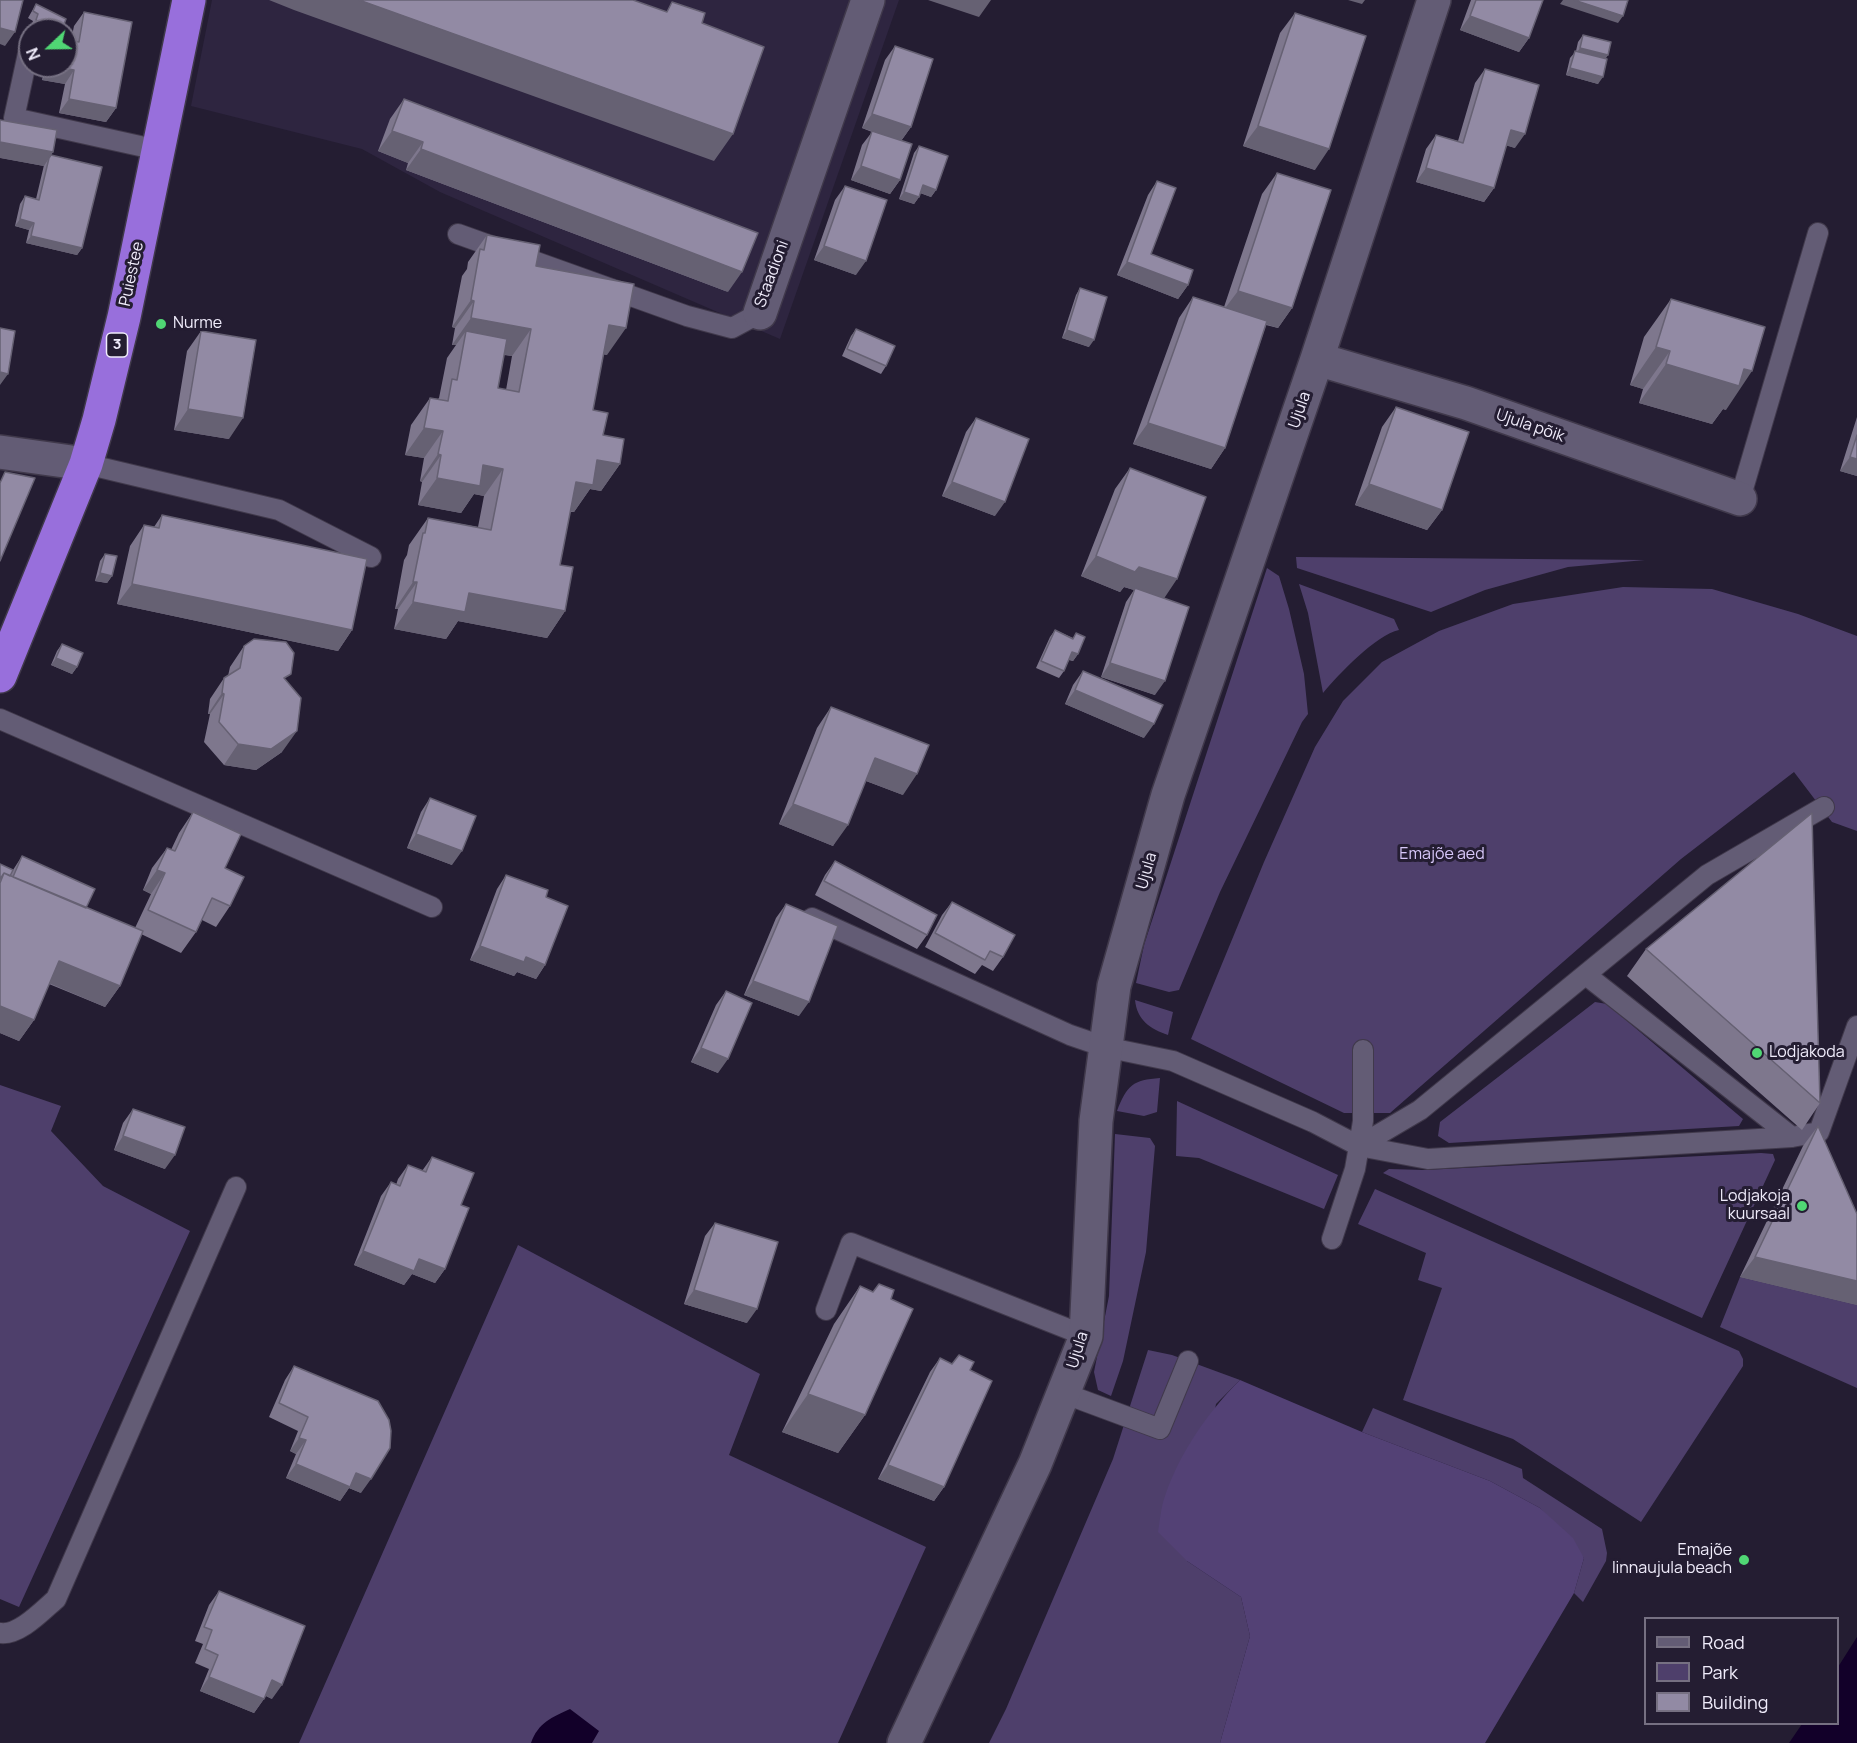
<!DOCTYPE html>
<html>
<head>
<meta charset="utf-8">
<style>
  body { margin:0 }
  #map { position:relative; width:1857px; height:1743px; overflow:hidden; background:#241d32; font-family:Manrope,sans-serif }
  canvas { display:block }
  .legend { position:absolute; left:1644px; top:1617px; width:195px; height:108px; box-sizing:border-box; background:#241d32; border:2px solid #767082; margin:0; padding:8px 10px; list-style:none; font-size:18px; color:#f0ecfb }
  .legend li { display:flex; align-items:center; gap:12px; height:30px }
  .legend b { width:30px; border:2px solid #767082 }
  .north { position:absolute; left:18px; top:18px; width:60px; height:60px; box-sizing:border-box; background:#241d32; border:2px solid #767082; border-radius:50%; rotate:248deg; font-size:16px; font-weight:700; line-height:24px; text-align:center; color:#f0ecfb }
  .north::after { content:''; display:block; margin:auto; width:21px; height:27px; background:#50d674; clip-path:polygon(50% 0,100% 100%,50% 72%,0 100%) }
</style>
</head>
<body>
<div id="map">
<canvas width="1857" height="1743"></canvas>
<ul class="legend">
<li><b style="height:8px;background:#635c75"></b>Road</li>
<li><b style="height:16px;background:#4e3f6b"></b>Park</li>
<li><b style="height:16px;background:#928aa4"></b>Building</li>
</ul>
<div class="north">N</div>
</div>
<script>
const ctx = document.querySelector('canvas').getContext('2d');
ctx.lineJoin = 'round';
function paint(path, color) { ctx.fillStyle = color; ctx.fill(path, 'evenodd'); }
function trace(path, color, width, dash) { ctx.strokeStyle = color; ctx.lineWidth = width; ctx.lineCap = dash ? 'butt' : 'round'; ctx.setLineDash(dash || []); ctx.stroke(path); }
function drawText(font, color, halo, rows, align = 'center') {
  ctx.font = font + ' Manrope,sans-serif'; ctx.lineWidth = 6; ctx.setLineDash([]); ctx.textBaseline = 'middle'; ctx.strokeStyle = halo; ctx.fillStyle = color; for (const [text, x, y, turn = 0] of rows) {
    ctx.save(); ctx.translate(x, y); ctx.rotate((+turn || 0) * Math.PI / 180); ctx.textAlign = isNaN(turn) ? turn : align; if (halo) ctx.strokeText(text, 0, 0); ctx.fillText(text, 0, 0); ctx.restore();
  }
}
paint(new Path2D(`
  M212,0H899L780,339L440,192L362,149L191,106Z`), '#2e2540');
paint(new Path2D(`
  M1296,557L1645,560L1568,567L1485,590L1431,612L1297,568Z
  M1267,568L1279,576L1289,609L1304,674L1308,714L1302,722L1220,892L1179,990L1169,992L1136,983L1144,945Z
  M1299,584L1394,619L1399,630C1376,635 1339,674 1323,693L1308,613Z
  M1623,587L1712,589L1798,614L1857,636V831L1832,822L1794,772L1681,859L1390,1113H1344L1191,1039L1264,862L1315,747L1343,701L1382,662L1439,631L1513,604Z
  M1135,1000L1173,1012L1168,1035C1150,1029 1137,1020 1135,1000Z
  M1595,1002L1607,1004L1743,1119L1739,1126L1449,1143L1438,1136L1440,1122Z
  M1160,1078L1157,1112L1144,1116L1117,1111C1127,1085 1133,1080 1160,1078Z
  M0,1085L61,1106L51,1131L103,1186L190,1231L19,1607L0,1599Z
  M1177,1101L1338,1175L1324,1209L1199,1158L1176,1156Z
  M1115,1134L1150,1138L1155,1146L1146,1252L1123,1361L1111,1396L1098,1390L1094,1372L1109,1296Z
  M1761,1153L1773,1154L1775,1160L1702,1318L1383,1173L1389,1169L1423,1170Z
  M1375,1189L1739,1351L1743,1359V1366L1641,1522L1513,1439L1403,1400L1442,1288L1418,1280L1426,1253L1358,1224Z
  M518,1245L760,1374L729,1455L926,1547L838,1743H299Z
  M1740,1277L1857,1305V1388L1720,1327Z
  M1148,1350L1172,1355L1240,1380L1216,1404L1187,1561L1241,1597L1250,1636L1220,1743H989L1006,1709L1113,1459Z
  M1373,1408L1522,1469L1523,1478L1602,1529L1607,1553L1606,1561L1583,1602L1574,1593L1584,1558L1540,1508L1490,1481L1362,1432Z`), '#4e3f6b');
paint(new Path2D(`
  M1240,1380L1362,1432L1490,1481L1540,1508L1573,1538L1584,1558L1574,1593L1485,1743H1220L1250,1636L1241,1597L1187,1561L1158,1532C1160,1520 1161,1507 1165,1496C1180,1452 1208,1412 1240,1380Z`), '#534175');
paint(new Path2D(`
  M1857,1637V1743H1789L1802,1724H1838V1667Z
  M570,1709L599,1731L592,1743H531C538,1723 552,1717 570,1709Z`), '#120029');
const lane = new Path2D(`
  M29,49L14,118L158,150
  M458,234L687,316L732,328L760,313
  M86,464L279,510L371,557
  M1740,499L1818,233
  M0,719L432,907
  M812,918L1070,1035L1105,1047L1173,1061L1313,1122L1359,1146L1355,1169L1332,1239
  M1586,975L1792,1137
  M1359,1146L1420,1110L1707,875L1824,807
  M1359,1146L1428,1159L1792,1137L1819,1132L1857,1026
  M1359,1146L1363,1121V1050
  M826,1310L851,1243L1086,1336
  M1063,1393L1160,1429L1188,1361
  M0,1633C19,1636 43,1610 56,1599L236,1187`);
const street = new Path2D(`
  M760,313L868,0
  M1317,359L1466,403L1740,499
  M0,452L86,464
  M904,1743L1035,1464L1086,1336L1096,1121L1114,986L1168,795L1317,359L1434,0`);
const highway = new Path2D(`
  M0,676L86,464L99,420L124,317L189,0`);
trace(lane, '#40394b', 22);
trace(street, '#40394b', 36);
trace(highway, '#40394b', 36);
trace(lane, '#635c75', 20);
trace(street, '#635c75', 33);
trace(highway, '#986fdc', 33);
paint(new Path2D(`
  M1471,0H1543L1529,38L1519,52L1460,30Z
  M36,4L63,27L61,30H50L44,27L42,30H37L31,27L33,21L28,18Z
  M84,12L116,108L106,122L59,113L65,84L42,80L45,66H66L74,26Z
  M1295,13L1315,170L1243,146L1280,33Z
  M1583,35L1608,55L1605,59L1598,84L1566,75L1570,58L1576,51L1578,42Z
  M895,46L911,127L901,141L900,180L890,194L851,180L862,145L872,132L862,128L885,60Z
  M1485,69L1515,148L1506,145L1494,188L1484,202L1416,182L1426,149L1436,135L1458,141L1475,83Z
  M404,99L728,292L406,170L408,163L378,151L390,119Z
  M0,120L53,152L51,155L82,248L77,255L26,243L29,230L15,226L20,204L25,196L36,199L44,165V166L1,158Z
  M919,146L936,190L931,197L920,193L919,197L914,204L899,199L914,153Z
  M1277,173L1292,308L1278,328L1266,325L1225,448L1211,469L1133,444L1179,318L1193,297L1224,307L1262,194Z
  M1157,181L1151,254L1188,285L1178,299L1117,275L1148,195Z
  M845,186L856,275L814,260L835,200Z
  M487,235L536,266L607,355L603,354L593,410L603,435L620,464L601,491L590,489L574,512H570L560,565L565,611L547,638L458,621L446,639L394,629L398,609H395L404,560L407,555L409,545L428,518L478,527L484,496L474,494L461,513L418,505L422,482L420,481L424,458L405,455L411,425L430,398L438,399L439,398L447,358L456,345H452L455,328L452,327L462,276L467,269L468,262ZM504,355L512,356L506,390L498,388Z
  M1080,288L1089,347L1062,338L1076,295Z
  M1671,299L1726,410L1723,409L1712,424L1639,403L1643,389L1630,385L1644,337Z
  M856,329L886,366L881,374L842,356L851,336Z
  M201,331L229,439L174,430L187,351Z
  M1396,407L1442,510L1427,530L1355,505L1382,427Z
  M1857,417V476L1840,471Z
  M976,418L995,516L942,496L966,432Z
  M1130,468L1164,598L1155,695L1101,677L1126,602L1134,590L1124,587L1120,592L1081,576L1115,489Z
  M162,515L352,630L338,651L117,604L130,546L144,525L154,527Z
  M105,554L112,576L107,583L95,581L100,561Z
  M1055,630L1073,638L1076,633L1078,654L1073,661L1069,660L1064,671L1059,678L1036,668L1050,637Z
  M62,644L77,667L72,674L51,665L57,651Z
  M244,646L286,680L282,752L256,770L224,765L204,742L210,714H208L210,699L224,678L228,676L230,667Z
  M1083,671L1144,738L1065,704L1073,685Z
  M831,707L903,795L866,781L833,846L779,824L817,728Z
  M430,798L452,865L407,848L421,812Z
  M193,812L225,868L230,906L216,927L202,920L196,932L181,953L141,934L120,986L105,1007L49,984L34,1020L19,1041L0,1033V864L13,870L22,856L86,908L135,928L151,894L143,890L152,868L167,848L171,850L179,833Z
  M835,861L927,935L917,949L815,895L825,875Z
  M506,875L546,897L545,965L536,979L517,972L514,976L470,960L497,889Z
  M952,902L1003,957L993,971L982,965L975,974L925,947L942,915Z
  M786,904L799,1016L744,995L776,918Z
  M1646,949L1820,1103L1802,1130L1627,976Z
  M726,991L718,1073L691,1062L716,1005Z
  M133,1109L165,1169L114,1150L123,1123Z
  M1818,1126L1857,1214V1305L1740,1277L1803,1146Z
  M432,1157L461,1205L445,1269L435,1283L412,1274L404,1285L354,1265L381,1196L391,1182L396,1185L398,1179L408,1165L422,1171Z
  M715,1223L747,1323L684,1304L705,1236Z
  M860,1286L873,1292L891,1299L865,1415L838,1453L782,1432L834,1324Z
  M940,1358L952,1364L970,1370L944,1487L934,1501L878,1479L930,1372Z
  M294,1366L361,1493L349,1488L340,1501L286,1478L296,1454L290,1451L298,1431L269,1417L285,1380Z
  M219,1591L272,1699L266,1696L254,1713L200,1691L209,1669L195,1663L203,1644L195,1641L209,1605Z`), '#7e778d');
paint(new Path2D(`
  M269,0H359L733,134L714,161L294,10Z
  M928,0H991L979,17Z
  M1348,0H1365L1362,4Z
  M1563,0H1574L1623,16L1618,23L1560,4Z
  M1470,16L1529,38L1519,52L1460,30Z
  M0,28L15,32L5,46L0,44Z
  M1580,48L1608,55L1603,62L1575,55Z
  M52,66L74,70L65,84L42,80Z
  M1570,68L1603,77L1598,84L1566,75Z
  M69,99L116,108L106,122L59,113Z
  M872,114L911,127L901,141L862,128Z
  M1258,126L1329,149L1315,170L1243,146Z
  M1511,130L1525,134L1515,148L1501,144Z
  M392,131L423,142L408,163L378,151Z
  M0,142L53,152L44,166L0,158Z
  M421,149L742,272L728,292L406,170Z
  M861,166L900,180L890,194L851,180Z
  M1426,168L1494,188L1484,202L1416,182Z
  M923,185L936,190L931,197L918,192Z
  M904,192L919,197L914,204L899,199Z
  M20,219L34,223L29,230L15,226Z
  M31,236L82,248L77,255L26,243Z
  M824,246L866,261L856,275L814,260Z
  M1127,262L1188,285L1178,299L1117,275Z
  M1238,291L1292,308L1278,328L1223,311Z
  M471,300L474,301L455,328L452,327Z
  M471,318L531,329L512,356L463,347L466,331L456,345H452Z
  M609,325L626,328L607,355L590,352Z
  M1067,330L1094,340L1089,347L1062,338Z
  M1656,347L1670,351L1643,389L1630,385Z
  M1666,364L1744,369L1752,371L1726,410L1723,409L1712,424L1639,403Z
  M0,372L8,374L0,385Z
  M188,409L243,418L229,439L174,430Z
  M1148,423L1225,448L1211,469L1133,444Z
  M424,428L443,431L424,458L405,455Z
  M438,454L441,455L422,482L420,481Z
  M1850,457L1857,459V476L1840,471Z
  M597,460L620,464L601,491L590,489L574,512L557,509L576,482Z
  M483,465L503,469L484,496L474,494L461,513L418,505L437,478Z
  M952,482L1005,502L995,516L942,496Z
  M1369,484L1442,510L1427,530L1355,505Z
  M1096,556L1139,567L1177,579L1163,600L1135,588L1134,590L1124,587L1120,592L1081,576Z
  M100,573L112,576L107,583L95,581Z
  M413,582H417L398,609H395Z
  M132,584L352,630L338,651L117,604Z
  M469,593L565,611L547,638L458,621L446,639L394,629L413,602Z
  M1072,652L1078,654L1073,661L1067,659Z
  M56,658L77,667L72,674L51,665Z
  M1110,663L1165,681L1155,695L1101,677Z
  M1075,690L1154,724L1144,738L1065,704Z
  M222,693L224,694L210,714H208Z
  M297,731L282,752L256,770L224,765L238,744Z
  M875,758L917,774L903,795L861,779Z
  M793,804L848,825L833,846L779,824Z
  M416,834L462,851L452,865L407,848Z
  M157,870L165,873L151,894L143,890Z
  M480,946L526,957L545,965L536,979L517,972L514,976L470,960Z
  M59,961L120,986L105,1007L44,981Z
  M753,981L809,1002L799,1016L744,995Z
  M0,1006L34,1020L19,1041L0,1033Z
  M701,1048L728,1059L718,1073L691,1062Z
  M123,1136L175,1155L165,1169L114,1150Z
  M363,1251L419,1259L445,1269L435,1283L412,1274L404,1285L354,1265Z
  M1755,1257L1857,1281V1305L1740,1277Z
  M694,1290L757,1309L747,1323L684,1304Z
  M808,1394L865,1415L838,1453L782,1432Z
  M299,1438L306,1440L296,1454L290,1451Z
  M296,1464L356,1473L371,1479L361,1493L349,1488L340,1501L286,1478Z
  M888,1465L944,1487L934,1501L878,1479Z
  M209,1677L264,1699L254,1713L200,1691Z
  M272,1680L282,1685L272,1699L262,1694Z`), '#666173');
const building = new Path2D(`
  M0,0H23L15,32L0,28Z
  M359,0H633L667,12L672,2L705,13L702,23L764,47L733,134Z
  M1476,0H1543L1529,38L1470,16Z
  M1574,0H1628L1623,16Z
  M36,4L66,19L63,27L48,20L46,25L36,20L38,14L33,11Z
  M84,12L132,22L116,108L69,99L74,70L53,66H66V40L79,42Z
  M1295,13L1366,36L1329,149L1258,126Z
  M1583,35L1611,42L1608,55L1580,48Z
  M895,46L933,59L911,127L872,114Z
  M1575,51L1607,59L1603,77L1570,68Z
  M1485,69L1539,85L1525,134L1511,130L1494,188L1426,168L1436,135L1463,143Z
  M404,99L758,233L742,272L421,149L423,142L392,131Z
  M0,120L57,130L53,152L0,142Z
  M872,131L912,144L900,180L861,166Z
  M919,146L948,156L936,190L923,185L919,197L904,192Z
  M51,155L102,167L82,248L31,236L34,223L20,219L25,196L39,200L49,158Z
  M1277,173L1331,190L1292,308L1238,291Z
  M1157,181L1176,188L1151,254L1193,270L1188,285L1127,262Z
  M845,186L887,200L866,261L824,246Z
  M487,235L540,245L536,266L634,284L626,328L609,325L593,410L608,413L603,435L624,439L620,464L597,460L593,485L576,482L560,565L573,567L565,611L469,593L465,612L413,602L417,582H413L423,533H425L428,518L491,530L503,469L483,465L480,486L437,478L441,455L438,454L443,431L424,428L430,398L448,401L452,379L457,380L466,331L507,339L498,388L519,392L531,329L471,318L474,301L471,300L480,249L484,250Z
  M1080,288L1107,297L1094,340L1067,330Z
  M1193,297L1267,321L1225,448L1148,423Z
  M1671,299L1765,327L1752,371L1744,369L1739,386L1666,364L1670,351L1656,347Z
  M0,328L15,331L8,374L0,372Z
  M856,329L895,346L886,366L847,349Z
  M201,331L256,340L243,418L188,409Z
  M1396,407L1469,432L1442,510L1369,484Z
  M976,418L1029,439L1005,502L952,482Z
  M1857,435V459L1850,457Z
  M1130,468L1206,497L1177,579L1139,567L1135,572L1096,556Z
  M5,472L35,478L0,561V483Z
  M162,515L367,559L352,630L132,584L144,525L159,528Z
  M105,554L117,556L112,576L100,573Z
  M1135,588L1189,607L1165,681L1110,663Z
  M1055,630L1073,639L1076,633L1085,637L1078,654L1072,652L1064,671L1041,661Z
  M254,639L286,642L294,653L291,674L284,678L301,698L297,731L271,749L238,744L219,722L224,694L222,693L224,678L240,668L244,646Z
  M62,644L83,653L77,667L56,658Z
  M1083,671L1163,705L1154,724L1075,690Z
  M831,707L929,745L917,774L875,758L848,825L793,804Z
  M430,798L476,816L462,851L416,834Z
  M193,812L241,834L225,868L244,877L230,906L212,898L196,932L148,910L165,873L157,870L167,848L175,851Z
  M1812,813L1813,856L1820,1103L1646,949Z
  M22,856L95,889L86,908L13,877Z
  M835,861L937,915L927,935L824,881Z
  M0,864L13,870L10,876L4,873L0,879Z
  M4,873L143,931L120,986L59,961L34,1020L0,1006V883Z
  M506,875L548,890L546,897L568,906L545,965L526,957L524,962L480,946Z
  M952,902L1015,935L1003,957L990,951L985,960L935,933Z
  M786,904L838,926L809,1002L753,981Z
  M726,991L752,1003L728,1059L701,1048Z
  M133,1109L185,1127L175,1155L123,1136Z
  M1818,1126L1857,1214V1281L1755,1257Z
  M432,1157L474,1173L461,1205L469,1208L445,1269L419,1259L414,1271L363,1251L391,1182L400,1186L408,1165L426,1172Z
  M715,1223L778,1242L757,1309L694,1290Z
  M879,1284L894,1290L891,1299L913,1309L865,1415L808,1394L860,1286L873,1292Z
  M959,1355L974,1362L970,1370L992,1381L944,1487L888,1465L940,1358L952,1364Z
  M294,1366L378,1401L389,1420L391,1431L390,1448L371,1479L356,1473L350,1487L296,1464L306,1440L299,1438L308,1417L279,1403Z
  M219,1591L305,1626L282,1685L272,1680L264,1699L209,1677L218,1655L205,1649L212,1630L204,1627Z`);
paint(building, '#928aa4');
trace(building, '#666173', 1.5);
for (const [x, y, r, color] of [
  [161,324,6,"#50d674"],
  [1757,1053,6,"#50d674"],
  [1802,1206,6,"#50d674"],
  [1744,1560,6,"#50d674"]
]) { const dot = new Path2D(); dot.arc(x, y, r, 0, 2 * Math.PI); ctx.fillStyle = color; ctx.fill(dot); trace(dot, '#241d32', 2); }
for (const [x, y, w] of [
  [117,345,21]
]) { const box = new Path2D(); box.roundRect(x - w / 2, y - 12, w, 24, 4.5); ctx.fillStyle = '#241d32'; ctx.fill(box); trace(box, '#f0ecfb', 1.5); }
drawText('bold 15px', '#f0ecfb', null, [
  ["3",117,345]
]);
drawText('16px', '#f0ecfb', '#241d32', [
  ["Puiestee",132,274,-78],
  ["Staadioni",772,274,-70],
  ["Ujula",1300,410,-71],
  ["Ujula põik",1530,426,19],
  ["Ujula",1147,871,-74],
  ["Ujula",1078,1350,-73]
]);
drawText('16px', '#f0ecfb', '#241d32', [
  ["Nurme",173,324],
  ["Lodjakoda",1769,1053],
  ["Lodjakoja",1790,1197,"right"],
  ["kuursaal",1790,1215,"right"],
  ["Emajõe",1732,1551,"right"],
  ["linnaujula beach",1732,1569,"right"]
], 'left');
drawText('16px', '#d7c7f9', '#241d32', [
  ["Emajõe aed",1442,855]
]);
</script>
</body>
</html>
